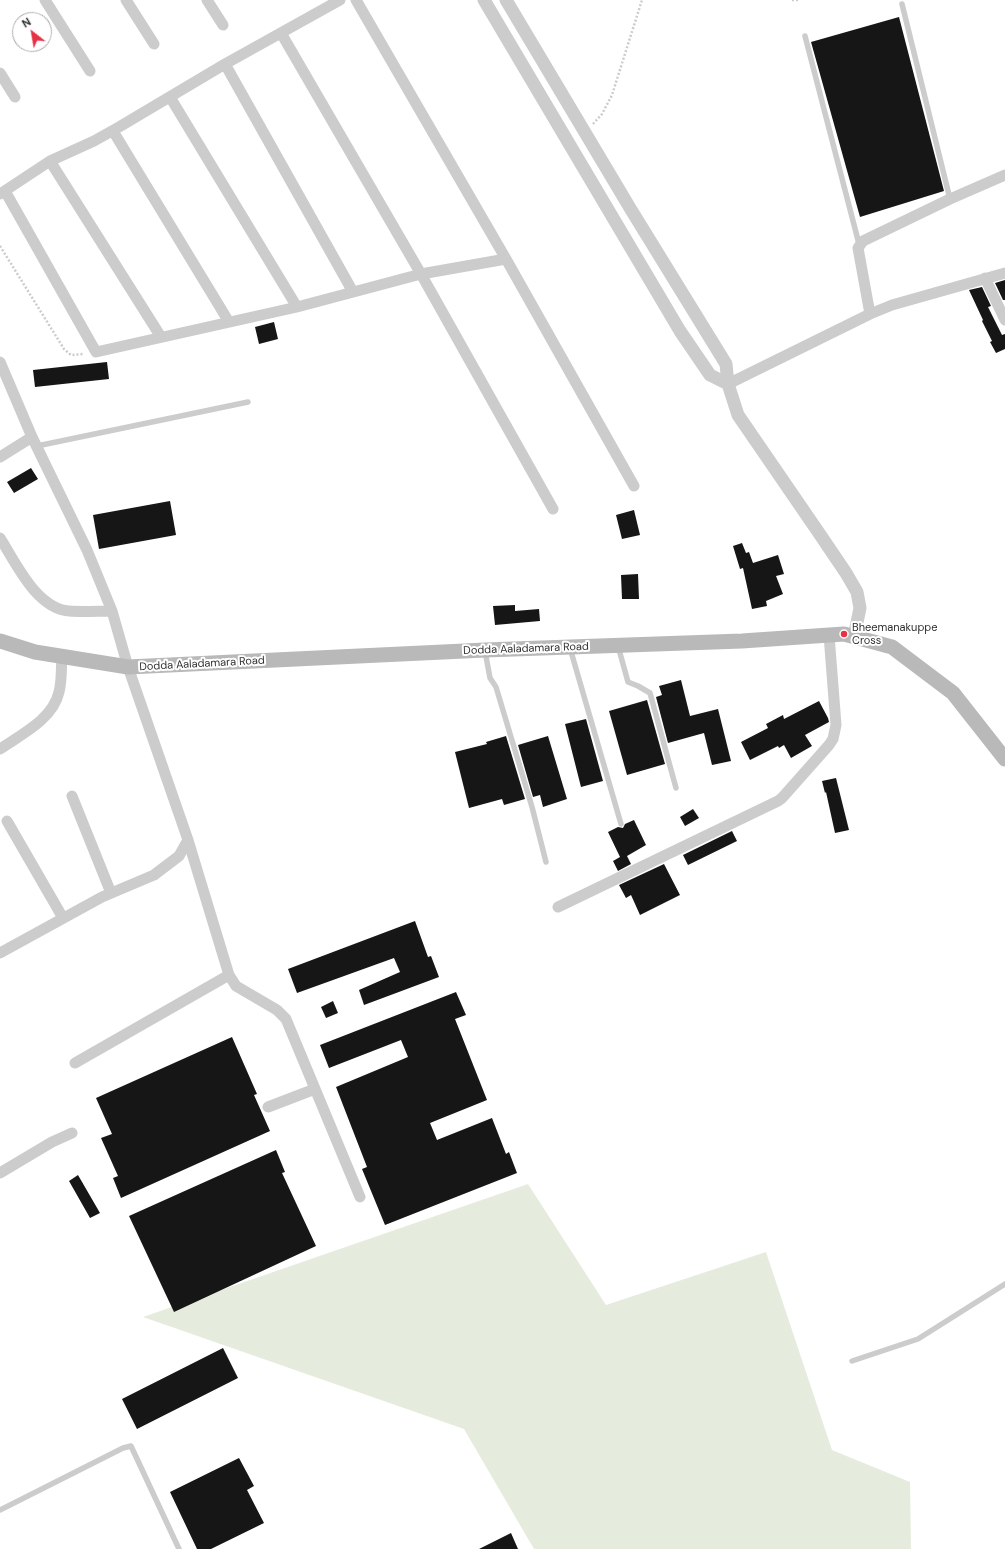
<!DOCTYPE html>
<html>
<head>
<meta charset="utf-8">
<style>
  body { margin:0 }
  #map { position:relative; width:1005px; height:1549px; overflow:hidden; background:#fff; font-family:"DM Sans",sans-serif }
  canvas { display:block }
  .north { position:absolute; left:12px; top:12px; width:40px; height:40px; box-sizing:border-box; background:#fff; border:1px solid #acacac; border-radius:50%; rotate:329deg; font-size:11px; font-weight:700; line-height:16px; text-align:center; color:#2f2f2f }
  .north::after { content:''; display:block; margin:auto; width:14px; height:18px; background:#e63246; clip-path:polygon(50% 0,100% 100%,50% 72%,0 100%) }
</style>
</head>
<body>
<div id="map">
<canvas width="1005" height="1549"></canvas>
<div class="north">N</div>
</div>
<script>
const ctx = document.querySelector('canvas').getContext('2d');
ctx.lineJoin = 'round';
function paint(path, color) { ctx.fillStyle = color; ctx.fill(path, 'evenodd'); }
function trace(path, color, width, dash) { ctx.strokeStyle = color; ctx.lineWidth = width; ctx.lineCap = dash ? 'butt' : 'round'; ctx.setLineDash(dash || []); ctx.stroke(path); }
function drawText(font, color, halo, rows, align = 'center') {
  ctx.font = font + ' "DM Sans",sans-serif'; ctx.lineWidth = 4; ctx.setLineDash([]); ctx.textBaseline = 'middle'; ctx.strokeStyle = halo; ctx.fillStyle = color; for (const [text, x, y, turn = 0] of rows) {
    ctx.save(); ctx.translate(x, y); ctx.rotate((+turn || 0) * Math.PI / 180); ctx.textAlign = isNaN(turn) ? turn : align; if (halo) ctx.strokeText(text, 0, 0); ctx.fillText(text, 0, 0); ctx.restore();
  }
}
paint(new Path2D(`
  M528,1184L606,1305L766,1252L832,1450L910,1482L911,1549H534L464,1429L143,1317Z`), '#e6ecdd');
paint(new Path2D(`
  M899,17L944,191L860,217L811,42Z
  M1005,280V300H1003L995,283Z
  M982,287L991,306L988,307L1002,335L1005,334V349L996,353L990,342L992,341L982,321L983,320L969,290Z
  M274,322L278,339L259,344L255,327Z
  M107,362L109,379L35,387L33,370Z
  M31,468L38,479L14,493L7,482Z
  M170,501L176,535L99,549L93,515Z
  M634,510L640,535L622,539L616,515Z
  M742,543L746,553L749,552L753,563L778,555L784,574L776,576L783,594L766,601L767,606L752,609L743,568L740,569L733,546Z
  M638,574L639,599H622L621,575Z
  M515,605V611L539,609L540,621L495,625L493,606Z
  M681,680L690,716L718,709L731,761L712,765L704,733L668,743L656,697L662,695L659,686Z
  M647,700L665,764L627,775L609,711Z
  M819,701L828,718L829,722L805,735L812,746L791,758L784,745L779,748L778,746L750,760L741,742L768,728L766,724L783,715L784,719Z
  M586,719L603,781L581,787L565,724Z
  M506,736L525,799L504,805L502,799L469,808L455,752L487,744L486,742Z
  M548,736L567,799L543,807L540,795L533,797L518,745Z
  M836,778L849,830L835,833L826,792L825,793L822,781Z
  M693,809L699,818L685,826L680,817Z
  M634,820L646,845L627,856L631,864L618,871L613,861L620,857L608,832L618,827L623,828L625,824Z
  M732,831L737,841L688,865L683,855Z
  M664,864L680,895L640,915L631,895L626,898L619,885Z
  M415,921L428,957L431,956L439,977L364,1005L359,990L400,972L394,958L297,993L288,969Z
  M456,992L466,1015L455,1019L487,1100L430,1123L437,1140L492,1118L506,1154L509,1152L517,1173L385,1225L362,1169L367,1167L336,1087L408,1057L401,1040L329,1068L320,1045Z
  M333,1001L338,1013L326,1018L321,1007Z
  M232,1037L257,1094L254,1095L270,1131L121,1198L113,1178L118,1176L101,1138L112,1134L96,1098Z
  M276,1150L285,1172L282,1173L316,1246L174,1312L129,1216Z
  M78,1175L100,1213L90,1218L69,1181Z
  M223,1348L238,1378L137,1429L122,1399Z
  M239,1458L254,1486L247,1490L264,1523L211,1549H197L170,1492Z
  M511,1533L518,1549H479Z`), '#161616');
trace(new Path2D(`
  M792,0H800
  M593,124L602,114L612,95L642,0
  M0,246L64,349L71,355L84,354`), '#ccc', 2.5, [2, 2]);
trace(new Path2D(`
  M902,4L950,199
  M805,36L859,244
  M37,446L248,402
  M618,646L628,682L638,686L650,693L676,788
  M570,648L621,824
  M485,651L490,678L496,687L532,807L546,862
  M852,1361L918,1339L1005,1284
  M0,1510L123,1448L131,1446L179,1549`), '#ccc', 5.5);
trace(new Path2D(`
  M45,0L90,71
  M126,0L154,44
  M207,0L223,25
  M356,0L506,259L634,486
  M281,33L421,274L553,509
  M225,64L353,292
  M0,73L15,97
  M170,97L297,307
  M113,131L229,322
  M50,161L161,337
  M5,191L96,352L297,307L421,274L506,259
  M0,194L50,161L94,141L119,127L225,64L340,0
  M985,278L1005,320
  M870,314L858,248L863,241L950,199L1005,175
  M0,362L32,437L87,550L112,611L128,667L188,840L229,975L236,986L277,1010L286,1019L360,1197
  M728,384L870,314L892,305L1005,273
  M0,457L32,437
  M0,538C16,563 36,608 69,611C83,612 98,611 112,611
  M0,749C22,734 53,719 59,692C62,681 61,668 62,657
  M72,796L111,893
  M7,821L63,918
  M558,907L778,801L782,798L829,745L833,739L836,725L829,635
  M0,953L102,897L154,875L179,856L188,840
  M75,1063L229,975
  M268,1107L315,1089
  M0,1173L52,1142L72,1133`), '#ccc', 11);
trace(new Path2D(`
  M484,0L680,331L710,375L728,384
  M506,0L630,208L726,364L728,384L738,415L821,536L846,573L857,592L860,608L854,637`), '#ccc', 13);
trace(new Path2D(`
  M0,641L35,652L128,667L485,650L742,641L844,634L892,647L953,693L1005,759`), '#b9b9b9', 15);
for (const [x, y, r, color] of [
  [844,634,4,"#e63246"]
]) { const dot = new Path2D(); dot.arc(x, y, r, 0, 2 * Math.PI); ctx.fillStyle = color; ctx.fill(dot); trace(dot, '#fff', 1.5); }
drawText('11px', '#2f2f2f', '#fff', [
  ["Bheemanakuppe",852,628],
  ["Cross",852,641]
], 'left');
drawText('11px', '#2f2f2f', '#fff', [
  ["Dodda Aaladamara Road",526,649,-2],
  ["Dodda Aaladamara Road",202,664,-3]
]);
</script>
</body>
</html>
